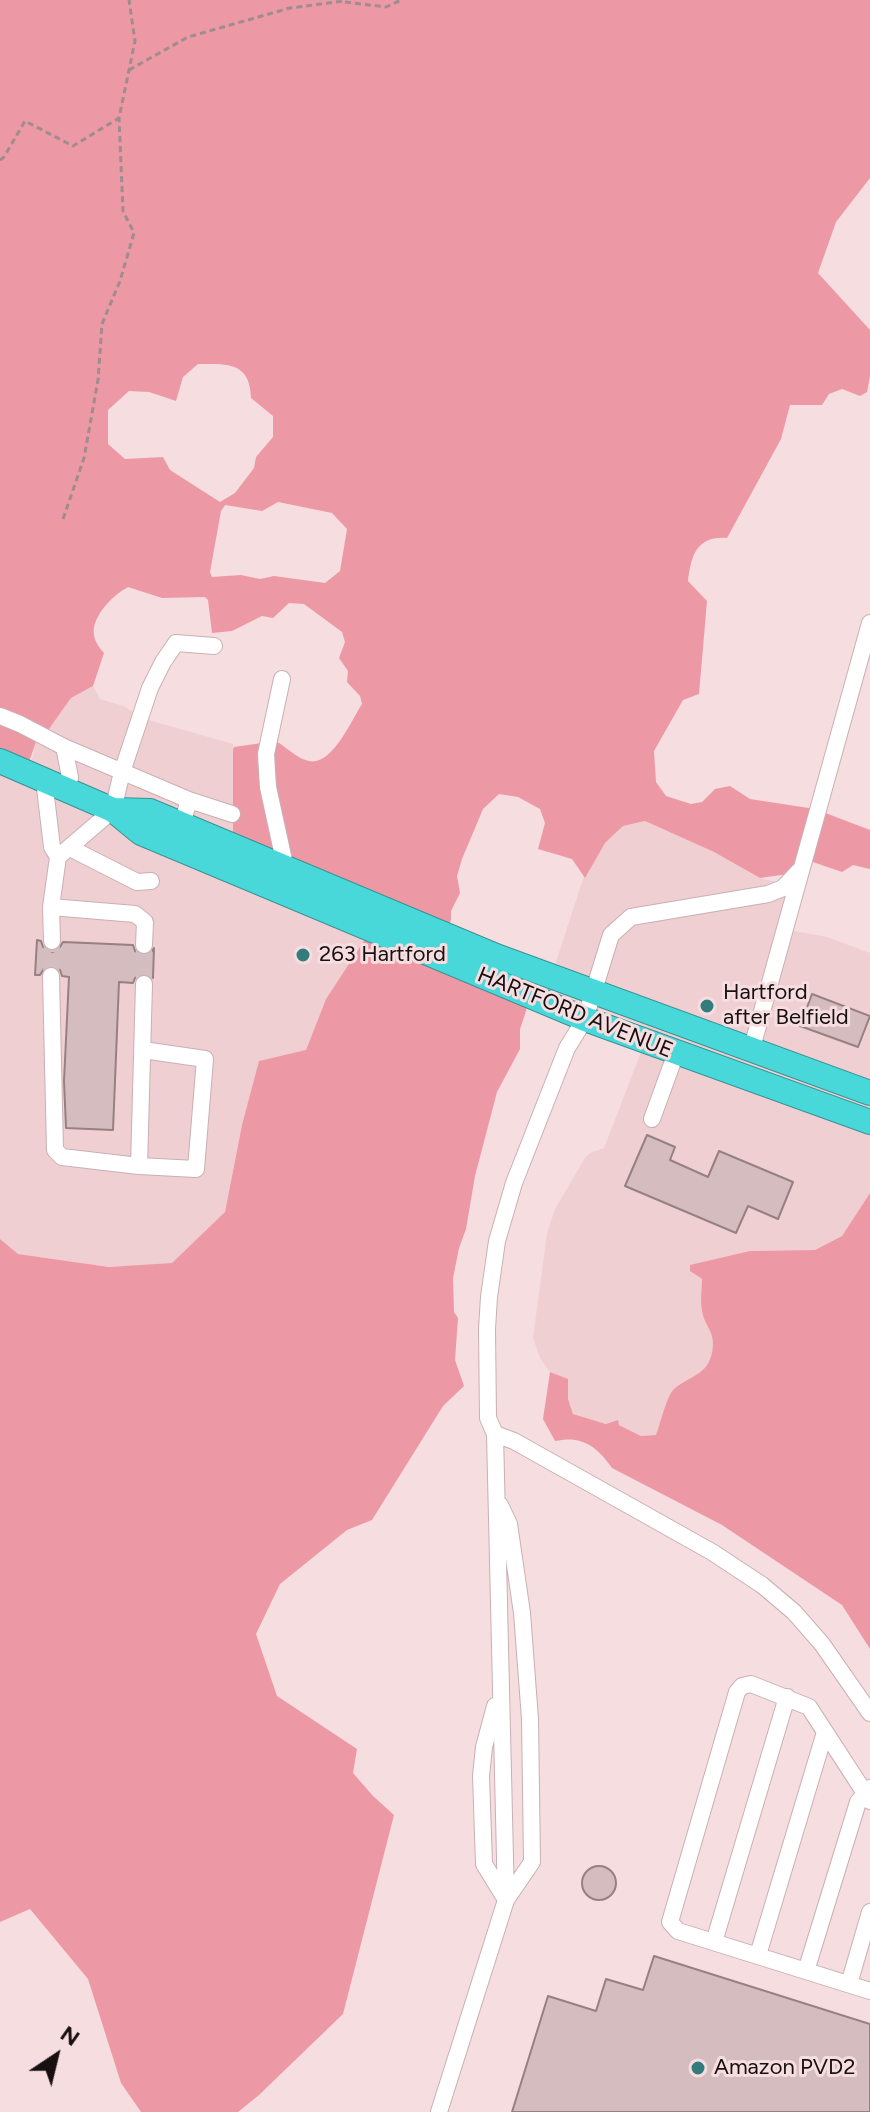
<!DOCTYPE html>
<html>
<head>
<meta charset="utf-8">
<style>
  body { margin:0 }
  #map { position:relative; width:870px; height:2112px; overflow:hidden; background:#f6dde0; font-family:Figtree,sans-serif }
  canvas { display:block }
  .north { position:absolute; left:16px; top:2016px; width:80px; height:80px; -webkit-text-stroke:6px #f6dde0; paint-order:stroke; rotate:35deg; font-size:22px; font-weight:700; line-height:32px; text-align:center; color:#170f10 }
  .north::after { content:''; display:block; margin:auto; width:28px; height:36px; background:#170f10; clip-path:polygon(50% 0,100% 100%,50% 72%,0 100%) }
</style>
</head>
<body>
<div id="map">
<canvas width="870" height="2112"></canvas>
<div class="north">N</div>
</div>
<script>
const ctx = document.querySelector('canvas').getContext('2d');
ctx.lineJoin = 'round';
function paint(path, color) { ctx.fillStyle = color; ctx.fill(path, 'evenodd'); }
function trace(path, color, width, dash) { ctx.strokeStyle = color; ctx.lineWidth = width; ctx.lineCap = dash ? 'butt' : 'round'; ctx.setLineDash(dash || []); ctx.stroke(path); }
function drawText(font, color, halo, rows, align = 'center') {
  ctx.font = font + ' Figtree,sans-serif'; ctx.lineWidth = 6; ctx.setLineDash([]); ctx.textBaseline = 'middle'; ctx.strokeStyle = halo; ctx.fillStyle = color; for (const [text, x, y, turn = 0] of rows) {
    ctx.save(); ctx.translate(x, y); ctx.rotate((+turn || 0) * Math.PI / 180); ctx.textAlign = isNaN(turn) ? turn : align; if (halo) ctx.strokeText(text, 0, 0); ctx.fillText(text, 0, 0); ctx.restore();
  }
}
paint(new Path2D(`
  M93,686L100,699L123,706L145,719L233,744V857L375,924L326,999L306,1050L242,1125L225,1212L172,1264L109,1267L18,1254L0,1239V767L32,759L36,742L44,736L71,698Z
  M645,821L714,852L760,878L796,887L789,930L827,937L870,953V1193L842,1236L815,1250L750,1251L690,1271L702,1279V1314L710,1325L714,1342L711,1360L698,1376L676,1387L670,1395L656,1435L641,1436L618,1424H606L573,1414L568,1399V1379L550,1372L540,1358L533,1338L547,1233L555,1209L585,1158L590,1153L604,1148L643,1047L645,1026L547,989L584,876L605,843L623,826Z`), '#f0cfd3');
paint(new Path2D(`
  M0,0H870V178L836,222L818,273L870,330V376L867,392L860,396L842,389L829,394L822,405H790L781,439L727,538C697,536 691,555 688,581L707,601L699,694L683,700L654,751L656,782L666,796L691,804L702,802L715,789L730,786L750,799L815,809L870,830V869L853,865L842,872L807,860L788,874L760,878L714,852L645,821L623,826L605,843L585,878L572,859L538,849L545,823L540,809L518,797L499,794L483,809L462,859L457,876L460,893L451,911V920L442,943L443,948L529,982L526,1011L520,1029V1049L497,1092L475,1176L466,1229L459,1248L453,1278L454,1312L458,1318L455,1360L464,1386L443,1406L372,1520L347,1530L280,1584L256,1634L277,1696L357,1749L353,1773L373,1796L394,1815L343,2014L259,2095L238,2112H141L121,2083L88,1979L30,1909L0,1922V1239L18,1254L109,1267L172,1263L225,1212L242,1125L259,1061L306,1050L326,999L375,924L233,857V750L234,747L276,741C286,747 298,759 309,761C332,766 351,721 362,704L360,696L347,682L348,671L339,658L345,642L342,632L304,604L289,603L273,618L262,616L232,631L212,633L208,600L205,597L162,598L128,587C113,595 91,617 94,635C95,642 99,647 104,653L93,686L71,698L44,736L36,742L24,776L0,767ZM198,364C228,364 250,362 251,398L273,416V437L256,457L254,468L235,493L220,502L170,470L163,457L125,459L108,444V410L129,391L149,392L176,401L183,377ZM278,502L332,513L347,529L340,571L325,583L274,576L260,579L241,575L212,577L210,572L221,511L225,505L262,511Z
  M870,1193V1649L842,1605L722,1525L612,1468C597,1446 581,1435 555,1441L543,1419L550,1372L568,1379V1399L573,1414L606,1424L618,1420L619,1425L641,1436L656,1435C660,1425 667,1395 674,1389C692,1374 711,1375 713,1345C714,1331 703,1323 702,1310C700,1300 702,1289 702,1279L690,1271V1265L750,1251L815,1250L842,1236Z`), '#ed99a5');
const building = new Path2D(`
  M37,940L41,941L43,947L52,952L58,950L63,942L133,945L135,951L143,956L150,954L154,948L153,978L144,973L135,978L133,983L119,982L113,1130L66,1128L64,1081L69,977L62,976L60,970L52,965L45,967L40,975H35Z
  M812,994L870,1016L858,1047L800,1026Z
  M647,1135L675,1147L670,1160L708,1177L719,1151L793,1182L778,1219L748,1206L736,1233L625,1186Z
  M582 1883a17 17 0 1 1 34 0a17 17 0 1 1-34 0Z
  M654,1956L870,2024V2112H512L548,1996L596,2011L606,1979L643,1990Z`);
paint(building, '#d5bdbf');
trace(building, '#968082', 2);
trace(new Path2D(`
  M51,976L52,941
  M144,984V945`), '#d5bec1', 16, [16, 8]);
const minor = new Path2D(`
  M282,679L266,754L268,787L285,865
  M0,716L20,724L64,747L70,777L68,790
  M64,747L189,800L182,824
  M44,780L52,847L58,857L51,907L52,941
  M189,800L232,814
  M70,848L137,882L151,881
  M58,857L113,810L122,772L150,688L163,662L176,643L214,646
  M51,907L135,914L145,922L144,945
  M51,976L55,1150L62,1157L139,1166L144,984
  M751,1051L870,623
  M652,1119L676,1053
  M139,1166L196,1169L205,1059L143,1050
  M495,1434L488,1418L487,1329L489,1297L497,1241L514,1183L567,1048L585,1019L611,935L631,917L768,894L783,888L799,871
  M495,1706L484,1747L481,1776L484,1864L503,1895
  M870,1801L809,1707L751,1684L742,1686L737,1692L670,1922L678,1931L870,1991
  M506,1900L495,1434L514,1441L712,1552L762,1585L794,1612L822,1644L870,1713
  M714,1942L787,1697
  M758,1955L825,1732
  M806,1971L858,1802L870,1788
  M849,1984L870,1912
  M439,2112L506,1900L532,1862L530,1719L522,1613L509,1524L500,1505`);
const highway = new Path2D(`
  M0,761L113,810L141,833L585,1019L870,1122
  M113,810L150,811L496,956L870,1093`);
trace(minor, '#c8b0b3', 18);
trace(highway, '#389293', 26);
trace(new Path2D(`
  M345,2L386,7L401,0
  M129,70L188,37L290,8L344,1
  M0,160L4,157L25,121L73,146L119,118L135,41L129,0
  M63,519L84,458L98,380L102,324L120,281L134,233L123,211L119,118`), '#9e8c8e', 3, [6, 4]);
trace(minor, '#fff', 16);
trace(highway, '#49d8d9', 24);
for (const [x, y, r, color] of [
  [303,955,8,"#337c7d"],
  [707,1006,8,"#337c7d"],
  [698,2068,8,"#337c7d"]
]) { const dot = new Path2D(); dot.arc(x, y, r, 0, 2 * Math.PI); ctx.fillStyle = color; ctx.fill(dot); trace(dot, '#f6dde0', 3); }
drawText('22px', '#170f10', '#f6dde0', [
  ["263 Hartford",319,955],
  ["Hartford",723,993],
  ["after Belfield",723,1018],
  ["Amazon PVD2",714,2068]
], 'left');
drawText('22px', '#170f10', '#f6dde0', [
  ["HARTFORD AVENUE",575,1013,22]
]);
</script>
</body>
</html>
